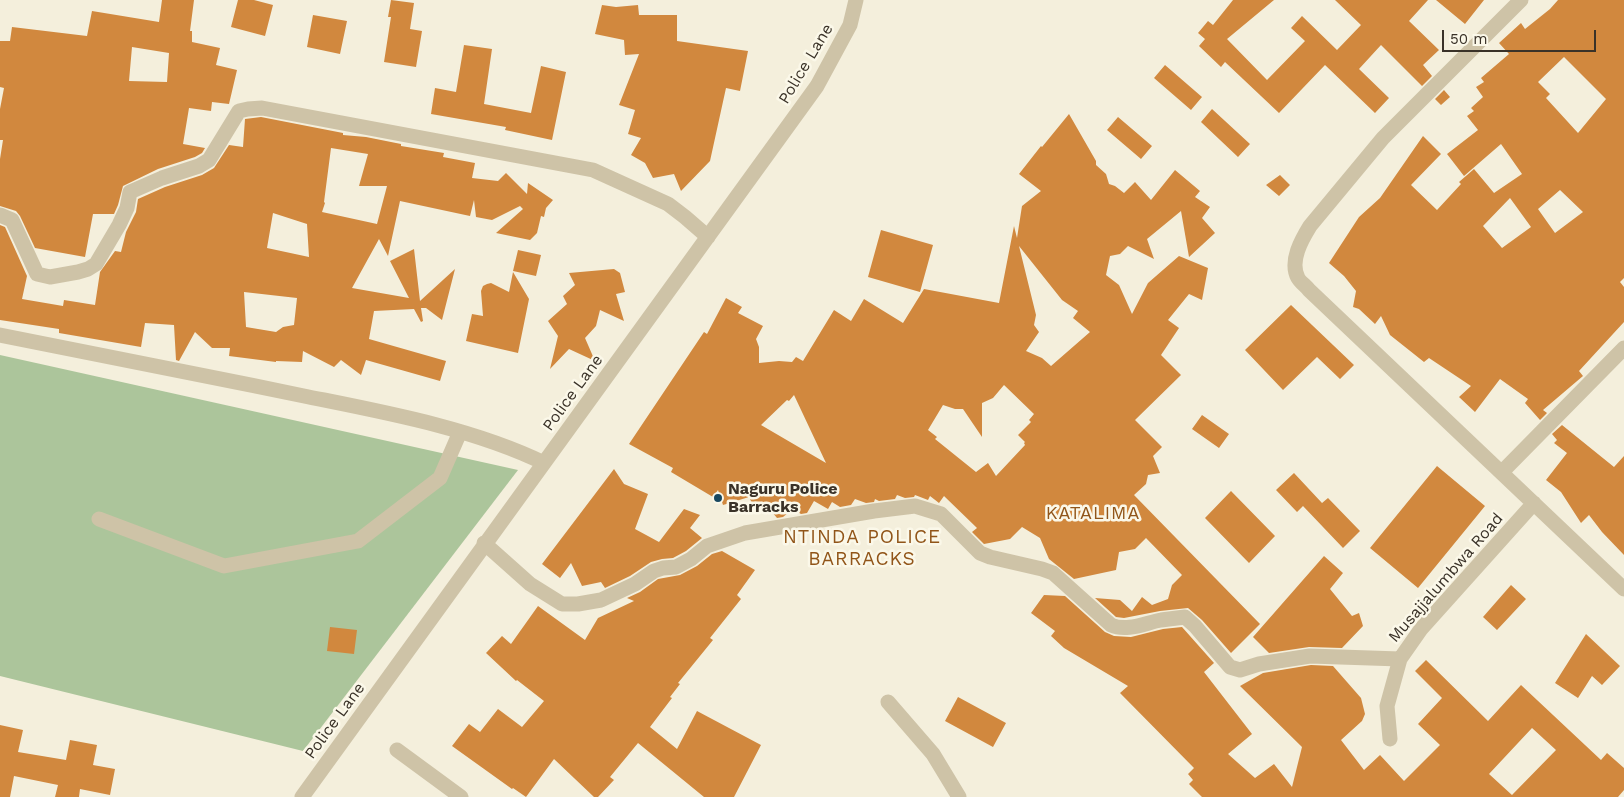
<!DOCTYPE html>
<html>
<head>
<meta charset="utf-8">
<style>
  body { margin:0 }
  #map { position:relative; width:1624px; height:797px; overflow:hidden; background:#f4efdc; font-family:"Work Sans",sans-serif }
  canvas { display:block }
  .scale { position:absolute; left:1442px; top:30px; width:154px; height:22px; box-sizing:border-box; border:2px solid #3a3228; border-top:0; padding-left:6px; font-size:15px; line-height:18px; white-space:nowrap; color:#3a3228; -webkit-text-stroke:4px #fbf8e9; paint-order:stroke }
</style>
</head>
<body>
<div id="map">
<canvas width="1624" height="797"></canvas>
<div class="scale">50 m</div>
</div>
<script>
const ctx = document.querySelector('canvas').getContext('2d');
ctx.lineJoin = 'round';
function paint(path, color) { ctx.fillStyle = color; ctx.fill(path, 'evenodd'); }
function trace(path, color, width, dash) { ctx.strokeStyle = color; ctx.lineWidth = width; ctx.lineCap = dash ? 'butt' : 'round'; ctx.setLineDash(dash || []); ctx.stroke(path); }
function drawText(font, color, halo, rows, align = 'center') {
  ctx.font = font + ' "Work Sans",sans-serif'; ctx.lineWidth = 5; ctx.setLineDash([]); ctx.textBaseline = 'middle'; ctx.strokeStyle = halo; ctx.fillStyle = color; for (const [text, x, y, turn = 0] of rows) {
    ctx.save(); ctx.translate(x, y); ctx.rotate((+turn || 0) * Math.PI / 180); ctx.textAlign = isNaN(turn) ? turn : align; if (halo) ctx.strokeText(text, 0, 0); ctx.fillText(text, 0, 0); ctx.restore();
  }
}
paint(new Path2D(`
  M0,355L518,470L303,751L0,676Z`), '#acc59b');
paint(new Path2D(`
  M162,0H194L190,31H192V42L220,48L216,65L237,70L229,104L212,102L211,111L189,108L183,144L205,148L202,153L195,157L158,169L123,186L118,205L114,214H93L85,257L35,248L20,216L16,211L0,206V159L3,140H0V109L4,88L0,87V41H10L12,27L87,36L92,11L159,22ZM132,47L169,53L167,82L129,81Z
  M238,0H254L273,5L265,36L231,27Z
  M391,0L414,3L410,29L422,31L416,67L384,62L391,17H388Z
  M1233,0H1274L1227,39L1267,80L1305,41L1291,28L1302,16L1337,50L1361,25L1335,0H1428L1409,21L1439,50L1423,65L1432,76L1422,86L1381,45L1359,69L1389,98L1375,113L1325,65L1279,113L1225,62L1221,67L1199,46L1205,39L1198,33L1208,21L1213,25Z
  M1436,0H1484L1465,24Z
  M1558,0H1624V278L1620,282L1624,287V322L1579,371L1583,376L1543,410L1547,413L1540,420L1525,403L1528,399L1500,379L1475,412L1459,397L1471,386L1429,358L1424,362L1390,335L1381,316L1375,324L1359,309L1353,307L1356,291L1344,276L1329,263L1359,217L1380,198L1423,136L1441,154L1411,185L1437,210L1461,184L1459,182L1474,169L1494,193L1522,174L1501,144L1464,176L1447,154L1478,130L1467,116L1474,111L1471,108L1483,97L1476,87L1484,82L1481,78L1509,54L1499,43L1521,23L1525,29L1550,9ZM1564,57L1606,99L1578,133L1546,98L1550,94L1538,82ZM1560,190L1583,212L1555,233L1538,209ZM1510,198L1531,227L1502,248L1483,226Z
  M602,5L616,7L638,5L639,15H677V41L748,51L740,91L726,88L710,161L681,191L674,174L653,178L645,163L631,155L641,138L628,134L635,110L619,105L639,54L625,55L624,40L595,34Z
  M313,15L347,21L340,54L307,47Z
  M464,45L492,49L484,104L531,113L541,66L566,72L552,140L505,130L506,127L431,114L435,88L456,92Z
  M1165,65L1202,97L1191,110L1154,78Z
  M1444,90L1450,97L1441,105L1435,99Z
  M1212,109L1250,144L1238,157L1201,122Z
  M1069,114L1096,161V165L1106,174L1109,184L1115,186L1124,193L1135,182L1151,200L1175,170L1200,191L1195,197L1210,207L1202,218L1215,233L1189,257L1181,211L1147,239L1154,259L1128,246L1120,254L1110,256L1106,275L1119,285L1132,314L1148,283L1179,256L1208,268L1202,300L1189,294L1168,320L1179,328L1161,355L1181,375L1135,420L1162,447L1153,456L1160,473L1148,475L1146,484L1134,495L1260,624L1231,653L1202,620L1188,608L1160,611L1124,618L1116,617L1095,598L1120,600L1132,611L1142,597L1152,605L1168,599L1172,585L1182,575L1146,538L1135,549L1119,552L1116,570L1074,579L1049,559L1040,538L1022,527L1010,539L984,544L972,532L977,528L944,496L939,503L930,496L928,500L915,495L914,497L905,498L897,495L895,499L879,501L875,499L874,502L866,503L855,499L851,505L840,507L832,502L828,509L814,501L807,513L801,514L793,509L783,517L777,518L767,506L756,511L749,497L723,505L718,490L713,497L671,472L673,468L629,444L704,332L707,334L726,298L742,307L738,313L763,326L756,339L759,347V363L779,361L792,362L796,357L803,361L834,310L851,321L864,299L903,323L924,289L999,303L1014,226L1017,238L1022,206L1041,191L1019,174L1041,146L1042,147ZM1019,246L1062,300L1078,311L1073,318L1090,332L1051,366L1042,358L1026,351L1039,332L1034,325L1036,315ZM1004,385L1034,414L1029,420L1031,422L1018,435L1025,442L1024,443L1025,445L996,476L988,463L976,472L935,439L937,437L928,430L943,405L955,409H963L982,437V403L993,398ZM794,395L826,463L761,425L787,400L789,401Z
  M261,117L343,133V135L366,137L401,144V146L444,153L443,157L475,163L472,178L498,181L506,173L527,194L528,183L553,200L546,208L544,217L541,216L537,233L530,240L496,233L523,209L520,206L492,220L476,217L474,200L470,216L400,201L388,256L379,239L352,288L409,298L390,261L414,249L420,301L455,269L442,320L426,308H421L423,321L421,322L414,309L374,311L369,339L446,361L440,381L366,360L361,375L341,360L334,367L303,351L302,362L276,361V362L229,356L230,348H212L195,332L179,361L176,360L174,325L145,323L141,347L59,333V329L0,320V225L5,227L27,276L22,299L63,306L64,300L95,305L100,272L115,251L121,252L126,232L136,212L138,199L165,187L202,175L214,168L229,145L243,147L245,119ZM331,148L368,154L359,186H387L377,224L322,212L325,203L324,202ZM273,213L307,224L309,257L267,248ZM244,292L297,298L294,325L283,327L276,332L246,327Z
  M1118,117L1152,146L1141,159L1107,130Z
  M1280,175L1290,185L1279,196L1266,185Z
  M881,230L933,245L920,292L868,277Z
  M518,250L541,255L536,276L513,271Z
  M614,269L620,273L625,292L616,294L624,321L600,310L596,326L585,338L595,361L569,349L550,369L558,336L548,321L567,304L563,296L575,285L569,273Z
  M513,272L529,299L518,353L466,341L472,314L483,316L481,291L483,286L487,284L491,283L509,292Z
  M1291,305L1354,365L1340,379L1317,357L1283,390L1245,350Z
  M1202,415L1229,434L1219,448L1192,429Z
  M1562,425L1614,467L1624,456V555L1602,532L1589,515L1581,523L1561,492L1546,480L1567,453L1554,443L1557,440L1552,434Z
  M1437,466L1485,506L1418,588L1370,548Z
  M614,469L624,484L648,494L635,529L659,542L684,509L700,515L690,528L702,538L686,551L673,558L662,559L651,562L630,576L605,588L601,582L582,586L571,563L560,578L542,564Z
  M1294,473L1322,503L1328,498L1360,531L1343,548L1303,506L1297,512L1276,490Z
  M1231,491L1275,536L1249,563L1205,518Z
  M722,551L755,570L737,595L741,599L710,638L713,640L678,683L680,684L670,697L672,698L650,727L677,749L697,711L761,745L734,797H704L638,743L610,777L614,780L598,797H594L554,759L526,797L513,788L512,789L452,746L469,724L480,732L498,709L522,727L544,701L517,680L516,681L486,653L502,636L511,644L538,606L585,640L598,618L634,601L627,598L640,592L658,579L680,575L697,566L712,554Z
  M1324,556L1343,573L1330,589L1352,616L1359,613L1363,626L1342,648L1309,647L1269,653L1253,637Z
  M1511,585L1526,599L1497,630L1483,617Z
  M1044,595L1065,596L1105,632L1114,636L1131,637L1163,629L1182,627L1214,663L1204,672L1252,734L1228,754L1255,778L1274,764L1292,787L1302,747L1240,686L1263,673L1311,665L1333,666L1361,698L1365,714L1362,721L1341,740L1364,770L1380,755L1404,781L1440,745L1418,724L1442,698L1415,671L1426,660L1488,721L1521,685L1601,760L1607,753L1624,768V790L1618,797H1202L1189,784L1193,780L1188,774L1194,768L1120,693L1128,686L1064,648L1051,636L1055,631L1031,613ZM1532,728L1556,750L1512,795L1489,774Z
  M330,627L357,630L354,654L327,651Z
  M1586,634L1620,666L1602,685L1592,676L1578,698L1555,683Z
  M958,697L1006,723L993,747L945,721Z
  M0,725L23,730L18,752L66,760L70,740L97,745L93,765L115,769L110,795L80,789L79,797H55L58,785L14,776L10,797H0Z`), '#d1883e');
trace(new Path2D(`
  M1521,0L1383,138L1310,226C1302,239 1289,261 1298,278C1300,282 1306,286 1309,290L1624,589
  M0,215L12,220L37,274L50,277L78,272L88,269L96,264L119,225L127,208L130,192L162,178L199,166L209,160L239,111L248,109L262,108L593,170L668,204L685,217L708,237
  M0,335C102,355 203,375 304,396C383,412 472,428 544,463
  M1502,472L1624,348
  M99,519L224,566L358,541L440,478L460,432
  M484,543L530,584L562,604H578L601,600L635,584L654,571L663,568L676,567L691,559L707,546L745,533L874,511L915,506L941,514L980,553L990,557L1042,569L1053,573L1111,625C1127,632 1145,623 1161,620C1169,619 1177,618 1185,617L1195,626L1230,667L1240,670L1259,664L1310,656L1400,659
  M888,702L933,754L959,797
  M1390,739L1387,706L1400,659L1421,629L1534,503
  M397,750L461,797
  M302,797C473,559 646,324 817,86L850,25L856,0`), '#cec3a7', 15);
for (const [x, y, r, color] of [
  [718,498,5,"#194860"]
]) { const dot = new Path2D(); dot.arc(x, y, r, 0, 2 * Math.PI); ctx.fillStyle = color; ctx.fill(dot); trace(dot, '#fbf8e9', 2); }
drawText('16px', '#3a3228', '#fbf8e9', [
  ["Police Lane",806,64,-59],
  ["Police Lane",573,393,-54],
  ["Musajjalumbwa Road",1446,578,-49],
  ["Police Lane",335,721,-54]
]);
drawText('bold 16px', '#3a3228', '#fbf8e9', [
  ["Naguru Police",728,489],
  ["Barracks",728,507]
], 'left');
ctx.letterSpacing = '1px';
drawText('18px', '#915519', '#fbf8e9', [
  ["KATALIMA",1093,514]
]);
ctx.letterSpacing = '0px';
ctx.letterSpacing = '1px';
drawText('19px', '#915519', '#fbf8e9', [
  ["NTINDA POLICE",862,537],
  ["BARRACKS",862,559]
]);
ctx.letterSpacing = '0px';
</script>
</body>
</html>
